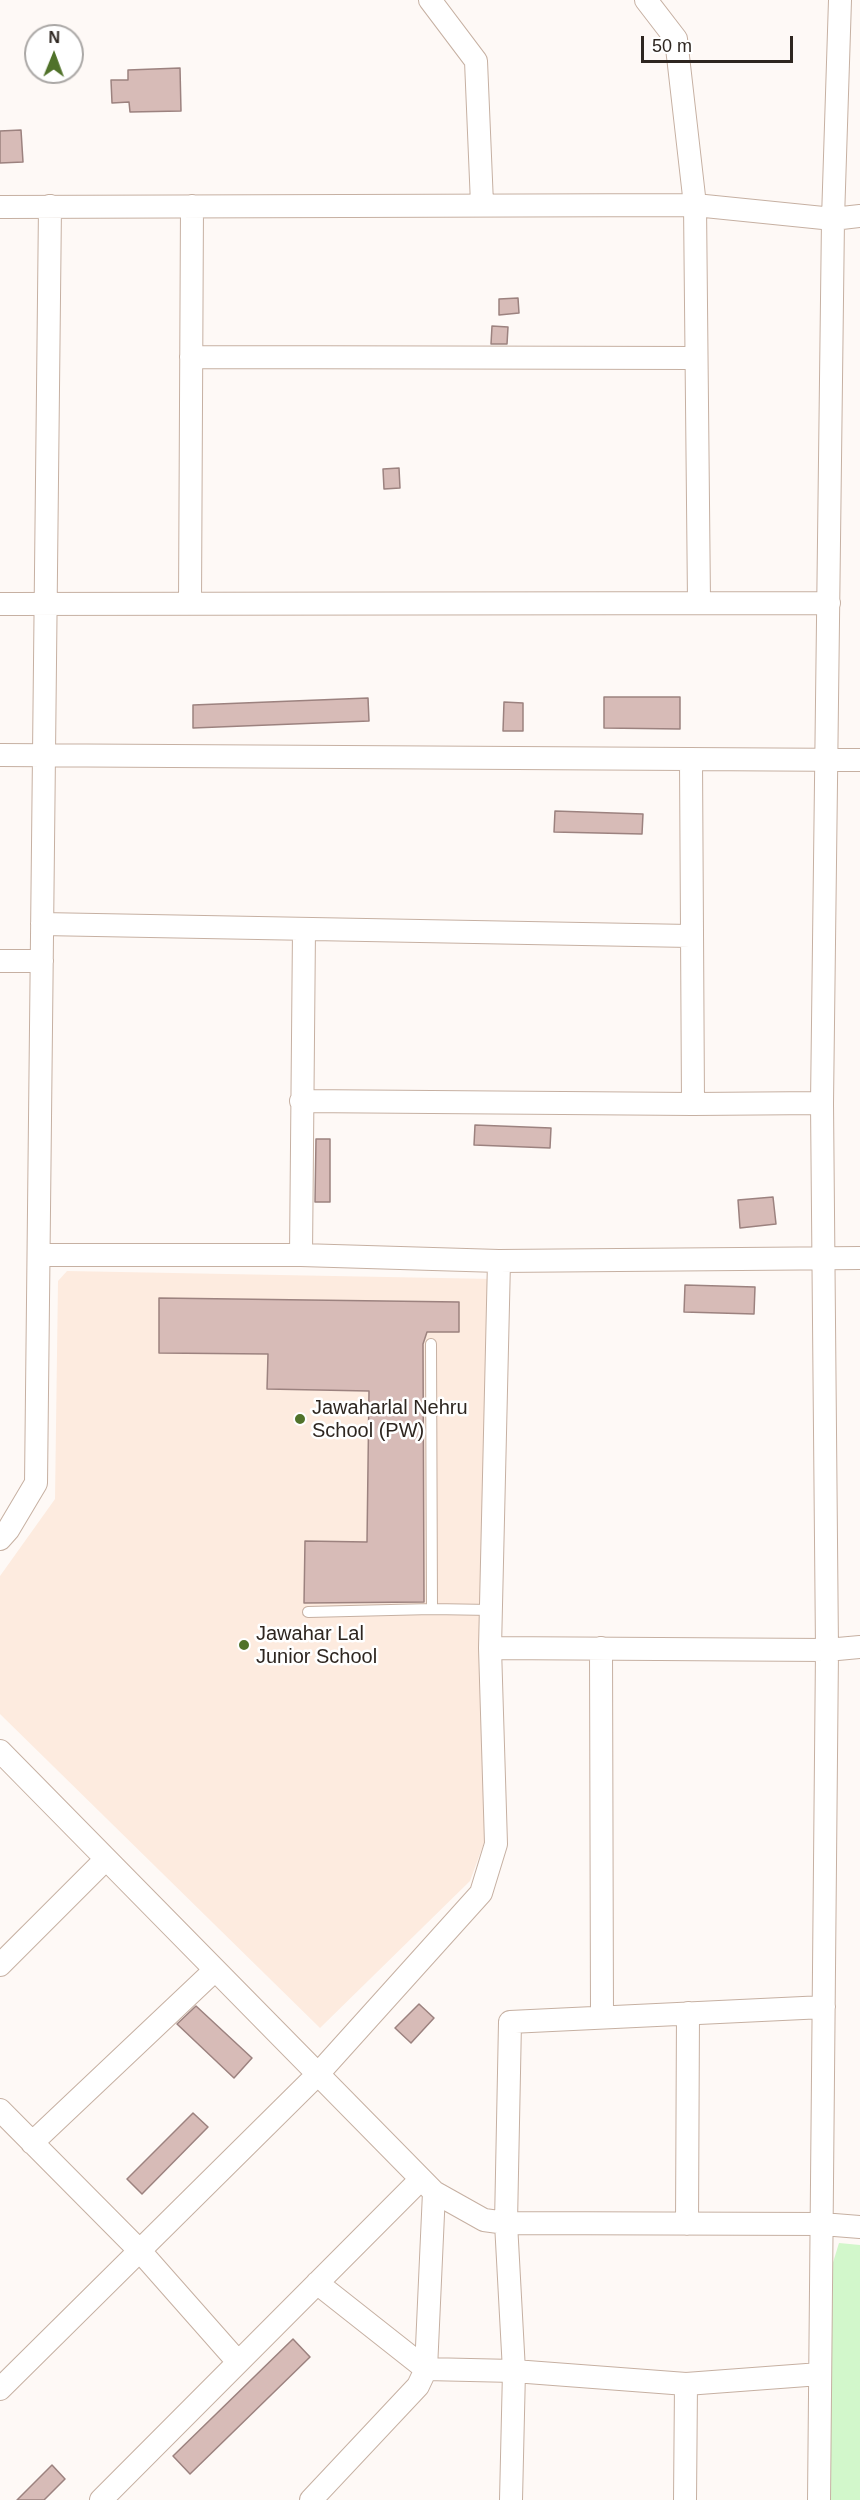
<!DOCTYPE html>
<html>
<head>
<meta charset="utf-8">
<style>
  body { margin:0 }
  #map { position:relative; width:860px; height:2500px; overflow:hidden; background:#fef9f6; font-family:Arial,sans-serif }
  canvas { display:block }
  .north { position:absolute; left:24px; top:24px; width:60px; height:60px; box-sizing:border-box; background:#fff; border:2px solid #aba8a6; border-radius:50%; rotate:1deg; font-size:16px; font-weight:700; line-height:24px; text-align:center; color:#2e2620 }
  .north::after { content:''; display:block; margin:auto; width:21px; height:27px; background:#50722a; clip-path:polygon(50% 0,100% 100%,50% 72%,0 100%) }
  .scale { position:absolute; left:641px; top:36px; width:152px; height:27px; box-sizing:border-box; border:3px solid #2e2620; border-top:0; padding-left:8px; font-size:18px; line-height:21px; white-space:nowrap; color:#2e2620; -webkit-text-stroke:4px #fff; paint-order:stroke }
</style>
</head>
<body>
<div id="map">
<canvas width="860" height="2500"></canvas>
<div class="north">N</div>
<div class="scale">50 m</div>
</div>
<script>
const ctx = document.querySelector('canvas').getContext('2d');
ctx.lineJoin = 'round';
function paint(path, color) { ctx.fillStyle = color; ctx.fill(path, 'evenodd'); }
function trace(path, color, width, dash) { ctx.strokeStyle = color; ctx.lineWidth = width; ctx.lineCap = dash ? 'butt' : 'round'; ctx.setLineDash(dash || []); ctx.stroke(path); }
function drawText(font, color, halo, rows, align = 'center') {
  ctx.font = font + ' Arial,sans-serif'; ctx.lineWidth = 5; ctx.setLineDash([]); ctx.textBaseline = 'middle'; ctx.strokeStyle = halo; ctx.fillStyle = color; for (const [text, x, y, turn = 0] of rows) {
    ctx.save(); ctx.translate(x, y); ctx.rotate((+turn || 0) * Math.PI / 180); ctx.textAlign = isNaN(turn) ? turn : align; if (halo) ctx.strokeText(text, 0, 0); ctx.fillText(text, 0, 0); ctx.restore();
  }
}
paint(new Path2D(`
  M67,1271L494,1279L484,1843L470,1881L320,2028L0,1714V1576L55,1499L58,1281Z`), '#fdebdf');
paint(new Path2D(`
  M839,2243L860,2245V2500H831V2269Z`), '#d2f7cb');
const building = new Path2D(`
  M180,68L181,111L130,112L129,102L112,103L111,80H128V70Z
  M21,130L23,162L0,163V131Z
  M518,298L519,313L499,315V299Z
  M492,326L508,327L507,344H491Z
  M399,468L400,488L384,489L383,469Z
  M604,697H680V729L604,728Z
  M368,698L369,721L193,728V705Z
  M504,702L523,703V731H503Z
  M555,811L643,814L642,834L554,832Z
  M475,1125L551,1128L550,1148L474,1145Z
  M316,1139H330V1202H315Z
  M773,1197L776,1224L740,1228L738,1200Z
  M685,1285L755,1287L754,1314L684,1312Z
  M159,1298L459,1302V1332H427L423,1344L424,1602L304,1603L305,1541L367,1542L369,1391L267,1389L268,1354L159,1353Z
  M419,2004L434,2018L411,2043L395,2028Z
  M196,2006L252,2058L234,2078L177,2024Z
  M193,2113L208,2127L142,2194L127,2179Z
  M293,2339L310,2357L190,2474L173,2456Z
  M52,2465L65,2479L44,2500H17Z`);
paint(building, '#d7bbb7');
trace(building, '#9c827f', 1.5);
const lane = new Path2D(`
  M431,1344L432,1609L491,1610
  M308,1612L432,1609`);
const street = new Path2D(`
  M430,0L476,61L482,204
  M646,0L676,39L695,205L699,602
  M0,207L695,205L833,219L860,216
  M191,357L696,358
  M190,603L192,206
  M0,604L829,603
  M0,755L860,760
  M691,760L693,1104
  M42,924L690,936
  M0,961H42
  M301,1101L693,1104L822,1103
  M39,1255H301L499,1261L860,1258
  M301,1255L304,929
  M0,1539L8,1530L36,1483L50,206
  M490,1648L827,1650L860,1647
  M601,1648L602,2017
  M0,1751L434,2192L484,2220L506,2223L822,2224L860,2227
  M0,1965L106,1859
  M0,2110L140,2251L238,2362
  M32,2143L215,1970
  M687,2224L688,2013
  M317,2283L426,2369L514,2371L686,2384L820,2374
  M0,2389L318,2074L481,1893L496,1844L490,1648L499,1261
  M101,2500L421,2179
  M311,2500L418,2386L426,2369L434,2192
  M511,2500L514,2371L506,2223L510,2022L824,2007
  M685,2500L686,2384
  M819,2500L827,1650L822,1103L833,219L840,0`);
trace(lane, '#c6b0a2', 12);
trace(street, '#c6b0a2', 24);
trace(lane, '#fff', 10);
trace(street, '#fff', 22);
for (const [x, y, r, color] of [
  [300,1419,6,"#50722a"],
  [244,1645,6,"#50722a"]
]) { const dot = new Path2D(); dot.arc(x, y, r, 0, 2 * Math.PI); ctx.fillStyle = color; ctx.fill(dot); trace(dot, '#fff', 2); }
drawText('20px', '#2e2620', '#fff', [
  ["Jawaharlal Nehru",312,1408],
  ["School (PW)",312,1431],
  ["Jawahar Lal",256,1634],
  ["Junior School",256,1657]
], 'left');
</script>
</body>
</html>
